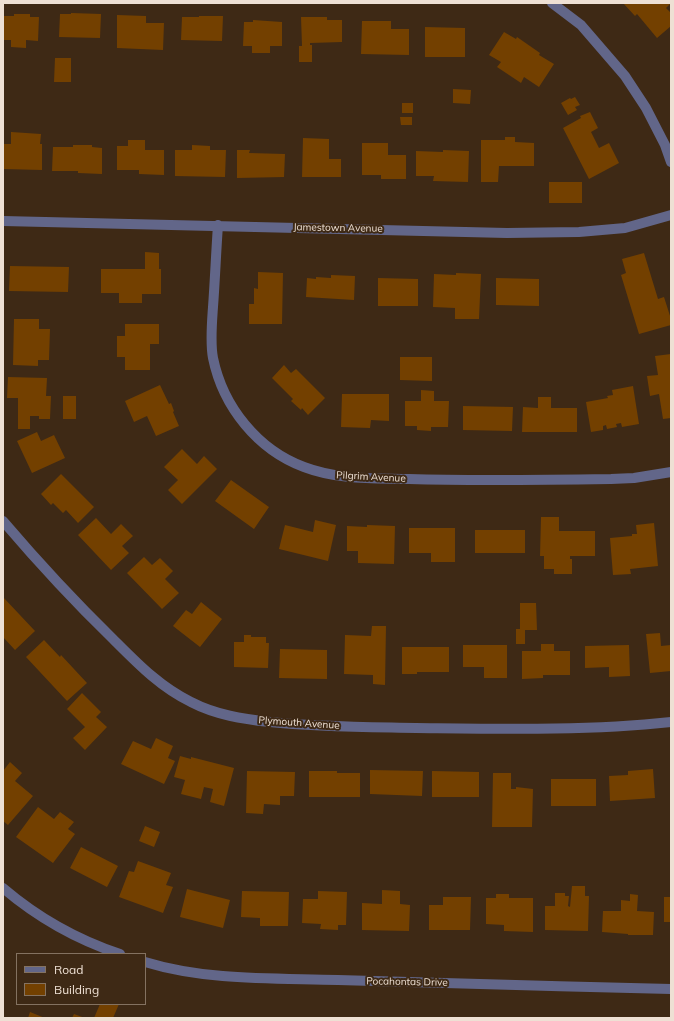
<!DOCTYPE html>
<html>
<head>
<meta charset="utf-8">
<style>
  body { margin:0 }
  #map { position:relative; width:674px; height:1021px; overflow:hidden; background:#3e2915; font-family:Mulish,sans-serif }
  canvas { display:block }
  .frame { position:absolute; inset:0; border:4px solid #eee0d4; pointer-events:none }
  .legend { position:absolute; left:16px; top:953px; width:130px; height:52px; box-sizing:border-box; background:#3e2915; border:1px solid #847261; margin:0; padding:5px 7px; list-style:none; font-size:12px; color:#eee0d4 }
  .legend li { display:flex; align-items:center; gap:8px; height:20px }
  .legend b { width:20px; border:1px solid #847261 }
</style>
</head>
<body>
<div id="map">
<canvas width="674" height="1021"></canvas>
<div class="frame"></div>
<ul class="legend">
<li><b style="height:5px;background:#626689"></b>Road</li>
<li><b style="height:11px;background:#734000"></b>Building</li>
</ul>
</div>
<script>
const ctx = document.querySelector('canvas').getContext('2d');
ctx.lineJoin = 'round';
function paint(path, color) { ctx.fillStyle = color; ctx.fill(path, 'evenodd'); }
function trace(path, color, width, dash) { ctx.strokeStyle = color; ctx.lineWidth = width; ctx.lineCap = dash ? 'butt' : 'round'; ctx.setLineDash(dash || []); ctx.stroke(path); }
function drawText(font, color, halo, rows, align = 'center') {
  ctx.font = font + ' Mulish,sans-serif'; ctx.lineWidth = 4; ctx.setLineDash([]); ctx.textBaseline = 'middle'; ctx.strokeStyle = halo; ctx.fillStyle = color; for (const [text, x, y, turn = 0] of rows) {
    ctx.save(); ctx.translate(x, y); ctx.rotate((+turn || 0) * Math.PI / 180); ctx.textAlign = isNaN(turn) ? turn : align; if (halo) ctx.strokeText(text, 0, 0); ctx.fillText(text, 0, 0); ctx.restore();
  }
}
paint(new Path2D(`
  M623,3H671L666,8L671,13V26L657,38L637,14L635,16Z
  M71,13L101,14L100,38L59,37L60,14H71Z
  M14,14H30V17H39L38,41L26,40V48L11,47V40H3V16H14Z
  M117,15L146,16V23H164L163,50L117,48Z
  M199,16H223L222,41L181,40L182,17H199Z
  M301,17H327V20H342V42L310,43V45H312V62H299V46H302Z
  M253,20L282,22V46H270V53H252V46H243L244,22H253Z
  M362,21H391V29H409V55L361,54Z
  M425,27L465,28V57H425Z
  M504,32L516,39L517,37L540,53L539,55L554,64L539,87L524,77L521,83L497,67L501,62L489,55Z
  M55,58H71V82H54Z
  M453,89L471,90L470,104L453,103Z
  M575,97L580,105L575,107L577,110L568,115L561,103L570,98L571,99Z
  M402,103H413V113H402Z
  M590,112L598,128L591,132L599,148L609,143L619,163L589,179L563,128L581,118L580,116Z
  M400,117H412V125H401Z
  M11,132L41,134L40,144H42V170L3,169V144H11Z
  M505,137H515V142L534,143V166H499L498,182H481V140H505Z
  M303,138L329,139V159H341V177H302Z
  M128,140H145V150H164V175L139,174V170H117V146H128Z
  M362,143H388V155H406V179H381V175H362Z
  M73,145H92V147L102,148V174L78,173V171H52L53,147H73Z
  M192,145L210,146V150H226L225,177L175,176V150H192Z
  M237,150H250L249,153L285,154L284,177L237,178Z
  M443,150L469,151L468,182L433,181L434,176H416V151L443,152Z
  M549,182H582V203H549Z
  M145,252L159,253V269H161V294H142V303H119V293H101V269H145Z
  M644,253L658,299L664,297L671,319V325L639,334L621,275L626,273L622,259Z
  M10,266L69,267L68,292L9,291Z
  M258,272L283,273L282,324H249V304H254V288L258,289Z
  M456,273L481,274L479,319H455V308L433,307L434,274L456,275Z
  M331,275L355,276L354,300L306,297L307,278L316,279V277L331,278Z
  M378,278L418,279V306H378Z
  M496,278L539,279V306L496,305Z
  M14,319H39V329H50L49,360H38V366L13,365Z
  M125,324H159V344H150V370H125V357H117V336H125Z
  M671,354V418L663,419L659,394L650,396L647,376L658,375L655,356Z
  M400,357H432V381L400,380Z
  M284,365L291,373L296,369L325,398L308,415L302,408L301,410L291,401L293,399L272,378Z
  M8,377L47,378L46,396H51L50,419H39V416H30V429H18V398H7Z
  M160,385L169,404L171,403L174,411L173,412L179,426L156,436L147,416L134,422L125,401Z
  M633,386L639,424L622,427L621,423L616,424L617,427L607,429L606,425L603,426V430L591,432L586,402L608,398L607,396L613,395L612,390Z
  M421,390L434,391V401H449L448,427H431V431L417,430V426H405V401H421Z
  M342,394H389V421L371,420L370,428L341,427Z
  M63,396H76V419H63Z
  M538,397H551V408H577V432H522L523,407L538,408Z
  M463,406L513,407L512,431L463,430Z
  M37,432L41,441L54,435L65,458L32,473L17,441Z
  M182,449L197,464L204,456L217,469L182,504L168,490L178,480L164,467Z
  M61,474L94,507L78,523L66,510L63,513L53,503L51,505L41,494Z
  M231,480L269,507L254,529L215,501Z
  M541,517H559V531H595V556H570V559H572V574H554V569H544V556H540Z
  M96,518L111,534L121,524L133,536L122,546L129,553L111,570L78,535Z
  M315,520L336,525L328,561L279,549L285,525L313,532Z
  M654,523L658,566L630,569L631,574L613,575L610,538L632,536V534H637L636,525Z
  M367,525L395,526L394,564L358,563V551H347V526L367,527Z
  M409,528H455V562H431V553H409Z
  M475,530H525V553H475Z
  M144,557L152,565L160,558L173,571L165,579L179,593L162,609L127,573Z
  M3,597L35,631L15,650L3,637Z
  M201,602L222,619L200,647L173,626L186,610L192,614Z
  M520,603H536L537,630H525V644H516V629H520Z
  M372,626H386L385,685L373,684V675L344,674L345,635L371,636Z
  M660,633L661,646L671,645V671L650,673L646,634Z
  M244,635H251V637H266V643H269L268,668L234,667V642H244Z
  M44,640L60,657L61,655L87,683L67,701L26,657Z
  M541,644H554V651H570V675H543V678L522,679V651H541Z
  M463,645H507V678H484V667H463Z
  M629,645L630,676L609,677V667L585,668V646Z
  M402,647H449V672H417V674H402Z
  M280,649L327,650V679L279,678Z
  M82,693L101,712L96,717L107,727L85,750L73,738L85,727L67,709Z
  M156,738L173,746L168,758L175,761L164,784L121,764L133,741L151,749Z
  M180,756L191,759V757L234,768L224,806L210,802L213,789L204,787L201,799L181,794L185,780L174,777Z
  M10,762L22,773L15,781L33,796L8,825L3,821V771Z
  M653,769L655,798L610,801L609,776L628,775V771Z
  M370,770L423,771L422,796L370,794Z
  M247,771L295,772L294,796H280V805L264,804L263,814L246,813Z
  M309,771H337V773H360V797H309Z
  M432,771L479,772V797H432Z
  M493,773H511V789H516V787L533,789L532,827H492Z
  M551,779H596V806H551Z
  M38,807L54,819L60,812L74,822L68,829L75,834L53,863L16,837Z
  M145,826L160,832L154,847L139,841Z
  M81,847L118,866L107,887L70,868Z
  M138,861L171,873L166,885L173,887L163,913L119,897L129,871L134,872Z
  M572,886H585V896H589L588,931L545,930V906H555V893H565V896H569L568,906L570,907Z
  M187,889L230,900L223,928L180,917Z
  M382,890L400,891V904L410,905L409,931L362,930V903L382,904Z
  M242,891L289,892L288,926H260V918L241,917Z
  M318,891L347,892L346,925H338V930L320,929L321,924L302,923L303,899H318Z
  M496,894H509V898H533V932L504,931V925L486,924V898H496Z
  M630,894L638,895L637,911L654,912L653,935H628V934L602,932L603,911H621V900L630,901Z
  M443,897H471L470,930H429V905H443Z
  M664,897H671V922H664Z
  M100,1004H119L113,1018H94Z
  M30,1012L45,1018H28Z
  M74,1014L85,1018H72Z`), '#734000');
trace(new Path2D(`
  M552,3L581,25L625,76L646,108L665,145L671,162
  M3,221L507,233L579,232L625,228L671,215
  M218,225C216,253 215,280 213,307C212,322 210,343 213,358C223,407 258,450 304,467C338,480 374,478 409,479C476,481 544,480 611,479L634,478L671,472
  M3,521C38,562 74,601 113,639C137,663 160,687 191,702C216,715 243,719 270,722C319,727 368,727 416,728C501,729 587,731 671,722
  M3,888C37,917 78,940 120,954
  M145,962C207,981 274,978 338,980C449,984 560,986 671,989`), '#626689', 10);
drawText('10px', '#eee0d4', '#3e2915', [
  ["Jamestown Avenue",338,228,1],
  ["Pilgrim Avenue",371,477,3],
  ["Plymouth Avenue",299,723,4],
  ["Pocahontas Drive",407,982,1]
]);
</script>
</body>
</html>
